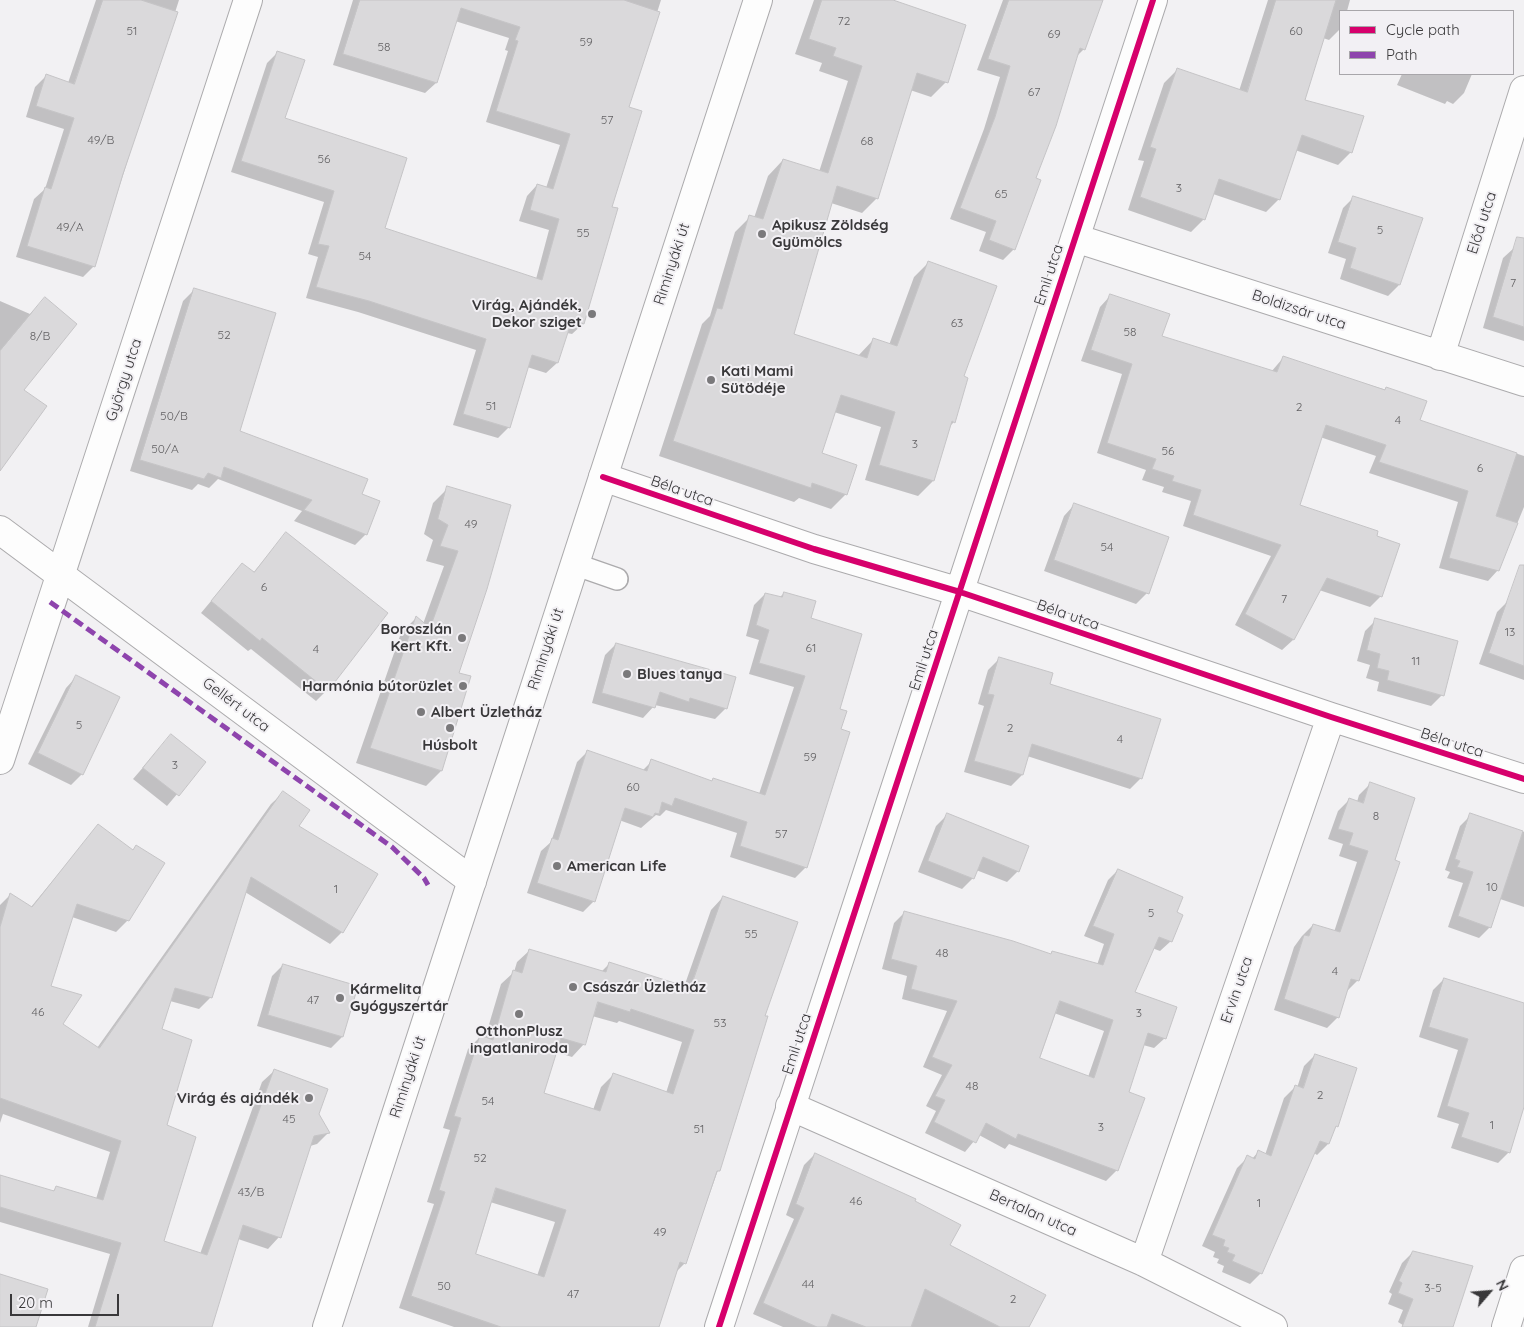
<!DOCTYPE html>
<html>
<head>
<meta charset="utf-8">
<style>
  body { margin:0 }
  #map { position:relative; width:1524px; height:1327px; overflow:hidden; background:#f2f1f3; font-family:Quicksand,sans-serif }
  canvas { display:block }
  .legend { position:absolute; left:1339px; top:10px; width:175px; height:65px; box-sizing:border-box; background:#f2f0f4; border:1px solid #a8a6aa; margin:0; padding:6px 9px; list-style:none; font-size:15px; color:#39383a }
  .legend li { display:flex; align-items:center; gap:10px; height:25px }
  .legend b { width:25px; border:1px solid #a8a6aa }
  .north { position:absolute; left:1464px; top:1267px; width:50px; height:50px; -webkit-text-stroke:4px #f2f0f4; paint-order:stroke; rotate:63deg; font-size:14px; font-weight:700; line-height:20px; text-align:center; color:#39383a }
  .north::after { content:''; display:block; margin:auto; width:18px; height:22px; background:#39383a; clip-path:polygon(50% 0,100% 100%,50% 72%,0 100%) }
  .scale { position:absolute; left:10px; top:1294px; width:109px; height:22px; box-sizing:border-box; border:2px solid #39383a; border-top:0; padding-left:6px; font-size:15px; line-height:18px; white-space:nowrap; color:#39383a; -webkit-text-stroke:4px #f2f0f4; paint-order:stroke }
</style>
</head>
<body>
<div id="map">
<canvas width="1524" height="1327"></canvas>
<ul class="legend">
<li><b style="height:6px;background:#d6006c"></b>Cycle path</li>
<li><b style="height:6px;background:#8e44ad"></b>Path</li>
</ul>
<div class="north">N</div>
<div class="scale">20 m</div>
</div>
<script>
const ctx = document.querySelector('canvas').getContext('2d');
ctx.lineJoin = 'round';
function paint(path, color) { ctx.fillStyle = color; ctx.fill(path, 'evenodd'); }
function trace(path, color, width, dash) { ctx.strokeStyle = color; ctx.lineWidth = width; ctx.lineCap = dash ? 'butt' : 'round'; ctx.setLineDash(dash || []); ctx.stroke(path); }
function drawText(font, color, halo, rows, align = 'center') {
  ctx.font = font + ' Quicksand,sans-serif'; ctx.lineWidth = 4; ctx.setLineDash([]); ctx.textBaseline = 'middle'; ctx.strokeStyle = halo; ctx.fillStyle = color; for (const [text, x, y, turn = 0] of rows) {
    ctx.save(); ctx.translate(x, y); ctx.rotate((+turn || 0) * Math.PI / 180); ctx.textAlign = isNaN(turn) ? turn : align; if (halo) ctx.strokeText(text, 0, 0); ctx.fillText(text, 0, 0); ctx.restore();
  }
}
paint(new Path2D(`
  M96,0H179L94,266L83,277L16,257L34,199L45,189L64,129L26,117L35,87L46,76L68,83Z
  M353,0H661L627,108L610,207L616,209L583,324L572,334L567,333L557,363L546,373L527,367L509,427L498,438L453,425L476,350L358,312L306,298L318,257L308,254L324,202L231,172L267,63L278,52L283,119L383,229L536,279L549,230L519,221L527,196L537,185L546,188L560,145L486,122L508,51L505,50L509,38L455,21L436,83L425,93L333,65Z
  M814,0H889L946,82L931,97L910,90L877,198L862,213L831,203L793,334L858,356L874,339L889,345L914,277L929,262L962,377L954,422L949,427L933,481L918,496L865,480L881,427L834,412L820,454L846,494L831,509L799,498L794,502L659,456L702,324L710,316L735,232L750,217L754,218L768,176L783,160L819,172L848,81L819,71L822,63L795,54Z
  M1003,0H1102L1084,49L1076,57L1034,178L1014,249L1003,260L979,251L986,232L950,219L984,129L1000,77L977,70Z
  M1268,0H1350L1347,11H1340V29L1329,40L1323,38L1303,101L1351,152L1338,165L1295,150L1279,199L1266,212L1213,194L1204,219L1191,232L1128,210L1144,161L1138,160L1164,83L1177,70L1239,91Z
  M1402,74H1472L1464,93L1453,104L1447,101L1445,104L1397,85Z
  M1354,197L1399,285L1388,296L1340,279L1346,259L1328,253L1343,208Z
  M1514,248L1524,250V341L1483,328L1503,258Z
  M194,290L238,431L361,495L366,534L355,545L294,521L302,511L218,479L209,488L198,484L192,490L130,471L183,301Z
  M1110,296L1160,337L1271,372L1283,358L1425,402L1419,421L1524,456V507L1498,570L1488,581L1439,568L1458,502L1369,473L1376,456L1320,437L1298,506L1381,596L1370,607L1319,590L1293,640L1282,650L1235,625L1271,556L1183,526L1191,501L1162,492L1164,487L1142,480L1146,470L1097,453L1122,374L1081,361L1100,307Z
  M45,299L22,390L0,467V301L30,314Z
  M448,488L510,506L457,674L470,677L441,771L426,786L356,763L401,633L416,618L423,624L444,566L426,561L433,540L424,534L433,503Z
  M1074,505L1147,593L1136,604L1044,571L1064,516Z
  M286,534L327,690L316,701L251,649L248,651L201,613L232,576L253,573Z
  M784,593L810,619L838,709L806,867L795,878L730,857L737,833L666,810L660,816L656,815L641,828L619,820L594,901L583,912L527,893L541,851L551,842L577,762L588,751L642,771L652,761L711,782L759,794L794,687L749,674L759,640L746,636L754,605L765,594L779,598Z
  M1508,601L1524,607V680L1479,664L1497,612Z
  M1376,620L1442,695L1431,706L1377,691L1379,682L1366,678L1370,665L1357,661L1365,631Z
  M616,644L726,708L715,719L655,705L643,718L592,703L605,655Z
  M999,659L1048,685L1141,778L1130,789L1027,756L1022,775L1011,786L964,772L984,706L978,704L988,670Z
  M76,677L119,698L82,774L71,785L28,764L66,688Z
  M171,735L204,762L167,806L133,779Z
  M1370,784L1414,799L1358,980L1347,991L1338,1017L1327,1028L1274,1010L1294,947L1302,936L1313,925L1334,932L1357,862L1339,856L1343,844L1328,839L1338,811L1349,800L1357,802L1359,795Z
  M283,793L297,827L376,875L342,932L330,944L245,892L210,998L199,1009L170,1001L160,1030L165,1125L162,1241L200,1254L262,1082L274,1071L317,1114L329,1132L317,1144L310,1146L279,1237L268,1249L238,1239L211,1327H88L110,1254L0,1222V1176L52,1192L56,1188L96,1199L110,1152L3,1114L0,1123V905L10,895L31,907L98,826L132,851L136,846L128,920L116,932L72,917L50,987L61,1024L97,1048L271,804Z
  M947,815L1018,871L1007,882L976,870L973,878L962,889L918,872L936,826Z
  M1471,815L1524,832V907L1500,899L1490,927L1479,938L1448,927L1463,883L1447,878L1450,872L1445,870L1460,826Z
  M1118,870L1175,913L1171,941L1160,951L1152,948L1133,993L1165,1038L1154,1048L1143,1045L1127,1092L1117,1170L1106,1181L1009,1144L1005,1149L979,1135L965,1152L925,1133L936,1111L926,1106L942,1075L923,1067L947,1011L902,999L907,976L882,969L894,923L904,913L1050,955L1097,965L1104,944L1084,936L1108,880ZM1054,1013L1104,1031L1088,1077L1038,1059Z
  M723,897L764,1016L735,1116L737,1117L685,1263L675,1273L658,1327H454L399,1308L434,1204L427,1202L450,1130L443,1128L468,1049L480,1037L485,1038L501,984L514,972L517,962L530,950L602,971L609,964L684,987L711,910ZM592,1016L617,1023L619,1021L682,1042L666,1093L613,1075L601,1087L593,1110L543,1094L556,1052L572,1057L584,1044ZM490,1202L555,1222L537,1276L474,1255Z
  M283,965L356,987L342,1037L331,1048L257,1026L272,976Z
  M1444,979L1524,1004V1106L1509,1152L1498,1163L1451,1148L1459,1124L1437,1117L1458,1050L1419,1037L1433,990Z
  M1315,1055L1336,1126L1328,1144L1317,1155L1314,1153L1261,1273L1250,1284L1222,1272L1224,1266L1217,1263L1219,1259L1213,1257L1215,1252L1202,1246L1237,1168L1248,1157L1252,1159L1258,1152L1265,1155L1284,1098L1295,1087L1297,1088L1304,1066Z
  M815,1154L913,1201L948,1246L1028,1327H783L753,1314L794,1219L786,1215L804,1165Z
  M1413,1252L1452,1327H1406L1398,1322L1403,1310L1388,1304L1392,1294L1389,1292L1402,1263Z`), '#0003');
const building = new Path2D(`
  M103,0H141L178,12L123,174L95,267L27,246L45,187L51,189L74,118L36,106L46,74L74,84Z
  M360,0H624L660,12L629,107L642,111L612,207L618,208L584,324L572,320L558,363L532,355L510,428L463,414L486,339L369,301L316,287L329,246L318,244L334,191L241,161L277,51L305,60L285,118L407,158L385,228L542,280L559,219L530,210L537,184L553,189L570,134L496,111L518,41L515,40L520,27L461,8L437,83L343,54Z
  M822,0H893L966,25L948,83L917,73L878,199L837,186L794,334L867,358L873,338L897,346L928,261L997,286L964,376L968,378L955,423L952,421L934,481L879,465L895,412L841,395L822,453L857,465L847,495L812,483L811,488L673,441L717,308L722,309L749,215L763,219L783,159L828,173L862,66L833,56L836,48L809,39Z
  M1009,0H1103L1085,50L1080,48L1056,126L1036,178L1041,180L1015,250L989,240L996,221L960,208L995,117L1010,66L988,59Z
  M1276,0H1336L1305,100L1364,116L1352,153L1302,135L1280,200L1219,179L1205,220L1140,197L1156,149L1150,147L1177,68L1247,92Z
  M1353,196L1423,218L1400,285L1350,268L1356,248L1338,242Z
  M1517,237L1524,238V327L1493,317Z
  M194,288L276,313L240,431L368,479L362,494L380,501L367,535L304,510L312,500L224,467L221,478L208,473L204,479L140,460Z
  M1110,294L1170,314L1162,336L1277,372L1283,356L1385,390L1386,387L1427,401L1420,420L1517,453L1496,516L1518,523L1499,571L1449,558L1468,491L1379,462L1386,445L1326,425L1300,505L1378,531L1377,536L1400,544L1382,597L1327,578L1294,640L1245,614L1281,545L1193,515L1201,490L1172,481L1174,476L1152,469L1156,459L1107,443L1132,364L1091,350Z
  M45,297L77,324L24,390L47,406L0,471V351Z
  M447,486L511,505L487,589L459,673L471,676L442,771L370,748L416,616L430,628L458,551L440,546L448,525L438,519Z
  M1074,503L1169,537L1149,594L1054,560Z
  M286,532L388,613L328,691L262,638L260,641L211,601L242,563L254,572Z
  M1520,565H1524V666L1489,653Z
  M784,592L816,601L811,618L862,634L840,709L847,711L841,729L850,732L807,868L740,846L747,822L675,798L672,806L662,802L659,814L655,813L653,817L625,808L595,902L537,883L552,838L558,840L587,750L647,771L651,759L712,781L713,778L765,795L805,676L759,663L769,630L756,625L765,593L782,597Z
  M1375,618L1458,641L1444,696L1387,680L1389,671L1377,668L1380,654L1367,650Z
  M616,643L736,677L727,709L690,698L689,702L660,692L655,708L602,693Z
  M999,657L1053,673L1050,684L1161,719L1142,779L1032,744L1023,775L974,761L994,695L988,694Z
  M76,675L120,697L83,775L38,753Z
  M171,734L206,762L179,796L143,768Z
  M1370,782L1415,798L1395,860L1400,862L1359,981L1351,979L1339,1018L1284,999L1304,935L1309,936L1313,924L1340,932L1368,851L1349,845L1353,833L1338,829L1349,798L1363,803Z
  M283,791L310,810L299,826L378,874L343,933L251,877L212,998L175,988L162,1029L192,1040L167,1125L196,1137L164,1241L207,1255L274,1069L328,1089L319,1114L330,1133L314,1136L281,1238L243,1225L212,1327H95L121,1243L0,1207V1175L54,1191L56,1186L103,1200L121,1141L0,1098V927L10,893L32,907L98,824L133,850L136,845L165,863L129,921L77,904L51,986L82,995L63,1024L99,1048Z
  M947,813L1029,846L1019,872L983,857L974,879L928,861Z
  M1470,813L1523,831L1491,928L1458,916L1473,872L1457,867L1460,861L1455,859Z
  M1118,869L1183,897L1177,912L1183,915L1172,942L1159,937L1135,992L1177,1007L1166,1039L1148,1033L1129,1092L1145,1098L1118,1171L1018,1134L1016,1139L986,1123L976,1143L934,1122L945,1100L935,1096L952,1065L932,1057L957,1001L911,989L917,966L891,959L904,911L1013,941L1051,954L1052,951L1103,965L1114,934L1093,926ZM1060,1001L1113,1020L1094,1078L1040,1058Z
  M723,896L798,922L765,1016H768L720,1171H717L686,1264L680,1262L659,1327H501L411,1296L445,1192L439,1190L461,1118L454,1116L480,1035L493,1040L513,970L522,973L529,949L606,972L609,962L690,988ZM598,1002L630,1012L631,1009L694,1030L673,1094L613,1073L600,1111L544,1093L561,1038L585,1045ZM496,1188L566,1210L544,1277L476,1254Z
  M283,964L358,986L343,1037L268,1015Z
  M1444,978L1524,1003V1107L1510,1153L1461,1137L1469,1113L1447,1106L1468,1039L1429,1027Z
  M1315,1054L1357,1068L1338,1127L1336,1126L1329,1144L1320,1141L1262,1274L1232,1261L1235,1255L1227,1252L1229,1248L1223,1246L1225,1240L1212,1235L1247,1155L1255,1159L1258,1150L1271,1156L1295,1085L1303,1088Z
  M815,1153L916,1199L915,1201L961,1225L950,1245L1046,1295L1029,1327H1000L925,1289L911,1327H866L832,1314L827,1327H817L763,1303L804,1208L796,1204Z
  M1413,1251L1473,1266L1453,1327H1402L1413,1299L1398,1293L1402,1283L1399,1281Z
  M0,1274L48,1289L36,1327H0Z`);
paint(building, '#dad9db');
trace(building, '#c5c4c6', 1);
const service = new Path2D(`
  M574,564L617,579`);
const minor = new Path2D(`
  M1075,238L1524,382
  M1440,356L1524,90
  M603,477L814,549L960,592L1331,717L1524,779
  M0,530L472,881
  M0,760L248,0
  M790,1106L1144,1262L1273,1327
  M1144,1262L1331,717
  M719,1327L1153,0
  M1506,1327L1524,1270`);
const secondary = new Path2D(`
  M327,1327L758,0`);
trace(service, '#acabad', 24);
trace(minor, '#acabad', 30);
trace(secondary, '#acabad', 30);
trace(service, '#fdfdfd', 21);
trace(minor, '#fdfdfd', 28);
trace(secondary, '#fdfdfd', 28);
trace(new Path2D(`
  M50,602L392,847L424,878L428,885`), '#8e44ad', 5, [10, 5]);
trace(new Path2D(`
  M603,477L814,549L960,592L1331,717L1524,779
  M719,1327L1153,0`), '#d6006c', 6);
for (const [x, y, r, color] of [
  [762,234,5,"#7a797b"],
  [592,314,5,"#7a797b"],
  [711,380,5,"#7a797b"],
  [462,638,5,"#7a797b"],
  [627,674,5,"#7a797b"],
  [463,686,5,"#7a797b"],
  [421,712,5,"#7a797b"],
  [450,728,5,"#7a797b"],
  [557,866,5,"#7a797b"],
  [573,987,5,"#7a797b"],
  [340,998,5,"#7a797b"],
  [519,1014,5,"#7a797b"],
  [309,1098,5,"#7a797b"]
]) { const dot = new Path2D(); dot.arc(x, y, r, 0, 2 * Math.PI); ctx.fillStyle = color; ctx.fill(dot); trace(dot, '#f2f0f4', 2); }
drawText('12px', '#626163', null, [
  ["72",844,21],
  ["51",132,31],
  ["60",1296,31],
  ["69",1054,34],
  ["59",586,42],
  ["58",384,47],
  ["67",1034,92],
  ["57",607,120],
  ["49/B",101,140],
  ["68",867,141],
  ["56",324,159],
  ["3",1179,188],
  ["65",1001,194],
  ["49/A",70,227],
  ["5",1380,230],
  ["55",583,233],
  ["54",365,256],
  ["7",1513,283],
  ["63",957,323],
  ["58",1130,332],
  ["52",224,335],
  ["8/B",40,336],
  ["51",491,406],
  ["2",1299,407],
  ["50/B",174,416],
  ["4",1398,420],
  ["3",915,444],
  ["50/A",165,449],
  ["56",1168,451],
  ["6",1480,468],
  ["49",471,524],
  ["54",1107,547],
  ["6",264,587],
  ["7",1284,599],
  ["13",1510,632],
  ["61",811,648],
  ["4",316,649],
  ["11",1416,661],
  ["5",79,725],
  ["2",1010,728],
  ["4",1120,739],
  ["59",810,757],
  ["3",175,765],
  ["60",633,787],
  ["8",1376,816],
  ["57",781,834],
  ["10",1492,887],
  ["1",336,889],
  ["5",1151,913],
  ["55",751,934],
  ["48",942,953],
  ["4",1335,971],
  ["47",313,1000],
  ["46",38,1012],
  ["3",1139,1013],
  ["53",720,1023],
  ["48",972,1086],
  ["2",1320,1095],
  ["54",488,1101],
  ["45",289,1119],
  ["1",1492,1125],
  ["3",1101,1127],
  ["51",699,1129],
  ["52",480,1158],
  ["43/B",251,1192],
  ["46",856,1201],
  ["1",1259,1203],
  ["49",660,1232],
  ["44",808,1284],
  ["50",444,1286],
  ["3-5",1433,1288],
  ["47",573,1294],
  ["2",1013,1299]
]);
drawText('15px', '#39383a', '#f2f0f4', [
  ["Előd utca",1482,223,-72],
  ["Riminyáki út",672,264,-72],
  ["Emil utca",1049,275,-72],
  ["Boldizsár utca",1299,310,18],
  ["György utca",124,380,-72],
  ["Béla utca",682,491,19],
  ["Béla utca",1068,615,19],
  ["Riminyáki út",546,649,-72],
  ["Emil utca",924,660,-72],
  ["Gellért utca",236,705,37],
  ["Béla utca",1452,743,18],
  ["Ervin utca",1237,990,-71],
  ["Emil utca",797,1044,-72],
  ["Riminyáki út",408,1077,-72],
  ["Bertalan utca",1033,1213,24]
]);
drawText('bold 15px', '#39383a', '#f2f0f4', [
  ["Apikusz Zöldség",772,225],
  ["Gyümölcs",772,242],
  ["Virág, Ajándék,",582,305,"right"],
  ["Dekor sziget",582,322,"right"],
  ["Kati Mami",721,371],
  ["Sütödéje",721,388],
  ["Boroszlán",452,629,"right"],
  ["Kert Kft.",452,646,"right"],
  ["Blues tanya",637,674],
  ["Harmónia bútorüzlet",453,686,"right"],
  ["Albert Üzletház",431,712],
  ["Húsbolt",450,745,"center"],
  ["American Life",567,866],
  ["Császár Üzletház",583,987],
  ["Kármelita",350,989],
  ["Gyógyszertár",350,1006],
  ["OtthonPlusz",519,1031,"center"],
  ["ingatlaniroda",519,1048,"center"],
  ["Virág és ajándék",299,1098,"right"]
], 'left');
</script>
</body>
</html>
